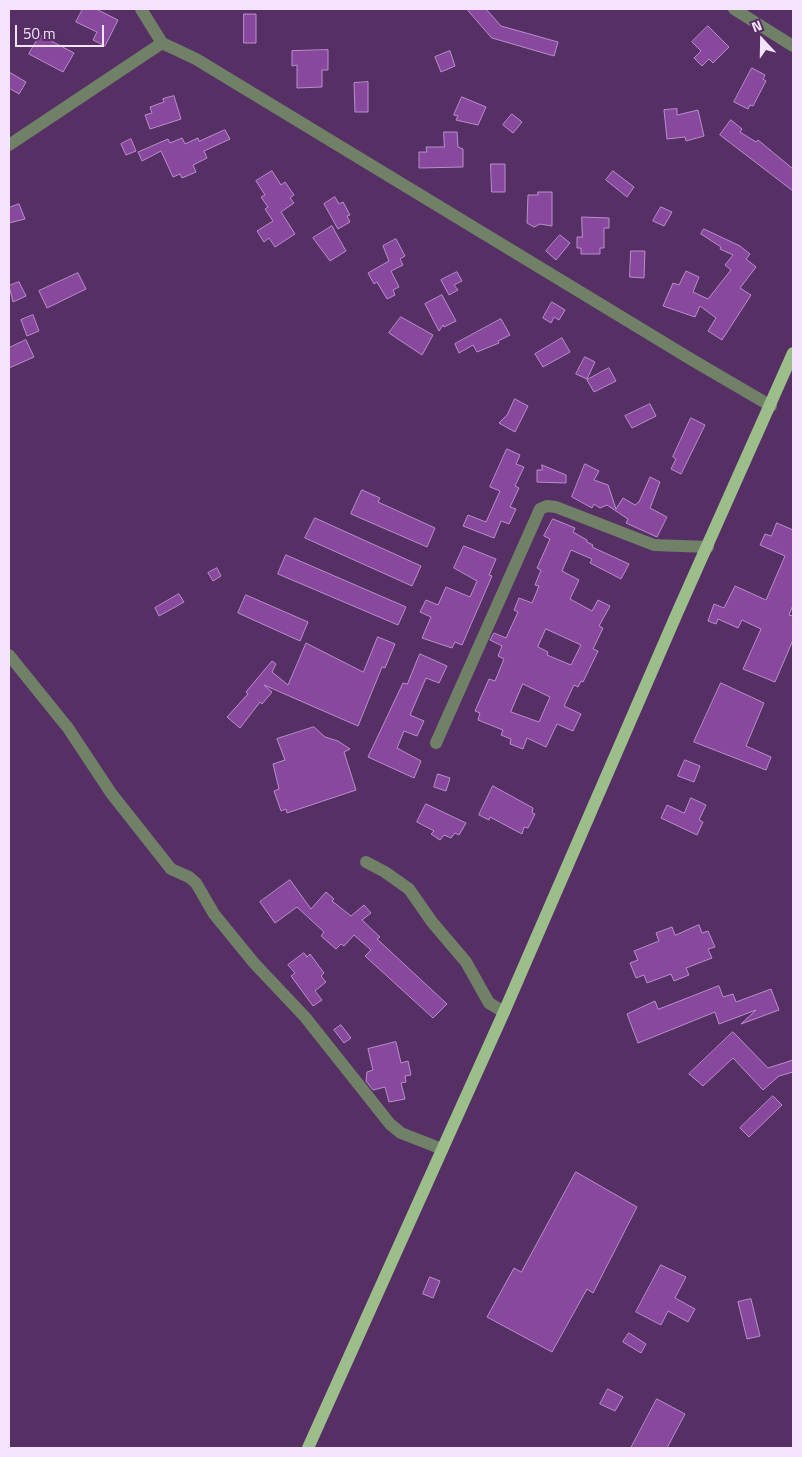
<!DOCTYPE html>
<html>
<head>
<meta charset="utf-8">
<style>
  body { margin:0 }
  #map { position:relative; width:802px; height:1457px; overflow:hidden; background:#563064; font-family:"Titillium Web",sans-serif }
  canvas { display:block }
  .frame { position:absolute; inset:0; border:10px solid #f5e3fc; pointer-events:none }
  .north { position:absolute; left:737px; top:15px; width:50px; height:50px; -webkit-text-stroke:4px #563064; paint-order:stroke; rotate:339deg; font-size:14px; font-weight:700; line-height:20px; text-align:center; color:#f5e3fc }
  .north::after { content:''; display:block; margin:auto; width:18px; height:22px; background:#f5e3fc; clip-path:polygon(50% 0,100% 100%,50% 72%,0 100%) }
  .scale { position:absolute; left:15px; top:25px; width:89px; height:22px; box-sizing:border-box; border:2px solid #f5e3fc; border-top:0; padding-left:6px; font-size:15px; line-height:18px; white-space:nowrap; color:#f5e3fc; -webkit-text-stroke:4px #563064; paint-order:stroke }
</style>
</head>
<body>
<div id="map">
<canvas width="802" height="1457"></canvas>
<div class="frame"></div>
<div class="north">N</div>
<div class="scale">50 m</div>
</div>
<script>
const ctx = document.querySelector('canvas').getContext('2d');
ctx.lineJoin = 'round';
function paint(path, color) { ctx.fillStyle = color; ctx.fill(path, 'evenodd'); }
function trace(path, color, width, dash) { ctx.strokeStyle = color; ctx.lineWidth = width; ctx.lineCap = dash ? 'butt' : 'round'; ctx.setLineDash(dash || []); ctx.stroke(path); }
const building = new Path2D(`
  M83,9H96L118,20L105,46L93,40L97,32L76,22Z
  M467,9H486L501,26L558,42L554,56L492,38Z
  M244,14H256V43H244Z
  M708,26L729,47L713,63L709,59L702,66L694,58L701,51L692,42Z
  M40,35L74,53L63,72L29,54Z
  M328,50V70H322V87L297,88V65L292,66V51Z
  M450,51L455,66L441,72L435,57Z
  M752,68L765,75L763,79L766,81L753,106L750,105L748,109L734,102Z
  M9,72L26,82L19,94L9,88Z
  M368,82V112H355L354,83Z
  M174,96L181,119L150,129L145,115L152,113L150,107L164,102L163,99Z
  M462,97L486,107L478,125L456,120L458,116L454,115Z
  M677,109V115L698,110L704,136L686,141L685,137L667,139L664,110Z
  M512,114L522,122L513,133L503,125Z
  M731,120L742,129L740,132L756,142L758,140L793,169V191L720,135Z
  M225,130L230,139L204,151L207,158L193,165L196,172L182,178L180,174L173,177L161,151L142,161L138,152L168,139L170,143L182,138L185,144L198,138L199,141Z
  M444,132H457L458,147L463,149V167L419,168V152H427L426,147H444Z
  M131,139L136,151L126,155L121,144Z
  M491,164H505V192H492Z
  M272,171L281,185L285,182L294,195L290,198L294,203L281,212L295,234L275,247L269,238L264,242L257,231L273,221L265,209L268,207L261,197L265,195L256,181Z
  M613,171L634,187L627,197L606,180Z
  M538,192H552V226L540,224L534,227L527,223L528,195H538Z
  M335,197L339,204L343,202L350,215L347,216L350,222L338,229L324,204Z
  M19,204L25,219L9,223V208Z
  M661,207L672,212L664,226L653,221Z
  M582,217L609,218V228H604V248H600V254H581V248H577V237H582Z
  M332,226L346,251L330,261L313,238Z
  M704,229L740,246L750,254L746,259L756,267L740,288L751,295L722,340L708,331L716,318L700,306L695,317L663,306L673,283L679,285L686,271L699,277L693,292L708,299L731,270L725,265L733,255L720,249L721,247L701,234Z
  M560,235L570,243L556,260L546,251Z
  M396,239L405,256L400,259L403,265L391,271L399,287L393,290L395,295L387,299L377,282L374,284L368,273L389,261L383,246Z
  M631,251H645L644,278L630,277Z
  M457,272L462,281L454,285L458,290L449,295L441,280Z
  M78,273L86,289L47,308L39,291Z
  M19,282L26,296L13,302L9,286Z
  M442,295L456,321L444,327L443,325L439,331L425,304Z
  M552,302L565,310L559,320L554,317L551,323L543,318Z
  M33,315L39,331L27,336L21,320Z
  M401,317L433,335L422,355L389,333Z
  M501,319L510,335L498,341L499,343L477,352L473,345L459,353L455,344Z
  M562,338L570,352L543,367L535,354Z
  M26,340L34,357L9,368V348Z
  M585,357L595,362L587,379L576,374Z
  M609,368L616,381L594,392L587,380Z
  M515,399L528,406L515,432L499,423L507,415Z
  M650,404L656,416L632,428L625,416Z
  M691,418L705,425L681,474L671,469L676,459L673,457Z
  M507,449L520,455L516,464L524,467L515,486L519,488L510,507L516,509L509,524L501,521L494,538L463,526L468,515L486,522L500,491L490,487Z
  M585,464L599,471L594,480L608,485L616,509L623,498L635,505L639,502L650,477L660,482L650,508L667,517L657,537L626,523L628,519L607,505L600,508L594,504L592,508L572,497Z
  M542,465L566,475V483L537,482V470H542Z
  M362,490L380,498L378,502L435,528L427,547L351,514Z
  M315,518L421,566L412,586L305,538Z
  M553,519L575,528L573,532L587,540V542L593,545L592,547L629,564L621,579L590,563L592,559L571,550L562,571L579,580L570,599L592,611L598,600L610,606L599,626L603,628L593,649L598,651L583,682L581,681L578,687L574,685L564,706L581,714L573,731L557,724L546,747L527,738L523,749L510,744L511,739L501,735L503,730L478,720L480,713L475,711L489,679L495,681L504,659L498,656L502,646L490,640L494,633L506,638L518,612L514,610L519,598L532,603L539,586L535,585L541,570L537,568L550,539L544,536ZM546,629L581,645L571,665L547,655L548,652L538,647ZM523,684L550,697L539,722L511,712Z
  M777,523L793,530V605L789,615L793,616V640L775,682L743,669L761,629L742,620L738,628L718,619L716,624L708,621L714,604L724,608L735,586L766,600L785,556L760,545L765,534L771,536Z
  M464,546L496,559L489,575L492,576L462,645L455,642L452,648L422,638L431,617L420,612L426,600L438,605L446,587L470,597L477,581L454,568Z
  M286,555L406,607L398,625L278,574Z
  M217,568L221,576L213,581L208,573Z
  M179,594L184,602L159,616L155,608Z
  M246,595L308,622L300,641L238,613Z
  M378,637L395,644L385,668L382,667L358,726L264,685L272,692L262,704L260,702L240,728L227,717L248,694L246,692L272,661L276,664L272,672L288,685L306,643L363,672Z
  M420,654L447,666L439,683L426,678L410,715L424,721L417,736L404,731L397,748L421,761L414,778L368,757L403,683L407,684Z
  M721,683L764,703L746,746L771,757L766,770L694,742Z
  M314,727L325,737L338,741L350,749L344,752L356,790L287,813L286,809L281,811L274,791L279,789L273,764L285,760L277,739Z
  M685,760L700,766L694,782L678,776Z
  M438,774L450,778L446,791L434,787Z
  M493,786L533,808L532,813L535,814L528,828L524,827L522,834L490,817L489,820L479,815Z
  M691,798L706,805L699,820L703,822L697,835L661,818L667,805L684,813Z
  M426,804L466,823L459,835L455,833L451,838L444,835L440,840L431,834L434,831L417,822Z
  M290,880L311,909L326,892L334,899L332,901L351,916L364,905L371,913L362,920L380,937L377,939L447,1004L433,1018L365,956L371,950L354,935L344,946L341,944L336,949L321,936L324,932L297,907L275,923L260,902Z
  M699,925L702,933L708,931L715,947L708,949L712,958L686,968L689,975L674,981L671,974L647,983L644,975L636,978L630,963L638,960L634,951L659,941L656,933L672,927L675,935Z
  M304,953L307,957L310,954L324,973L321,976L326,982L315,991L322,1000L313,1006L291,976L295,973L288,965Z
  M719,986L723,997L733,994L736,1002L771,989L779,1010L741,1024L756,1010L719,1024L715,1012L638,1043L627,1014L655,1001L658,1009Z
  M341,1025L351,1038L344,1043L334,1030Z
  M733,1032L768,1068L793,1060V1072L779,1076L763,1090L733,1058L703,1086L689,1074Z
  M396,1042L401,1063L408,1061L411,1075L405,1076L406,1082L401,1083L405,1099L389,1102L385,1087L373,1090L366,1081L367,1072L373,1070L368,1049Z
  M773,1096L782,1105L749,1137L740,1128Z
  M576,1172L637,1207L593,1293L587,1289L552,1352L487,1317L514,1268L521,1272Z
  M661,1265L686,1277L675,1298L695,1309L688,1322L668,1311L661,1325L636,1312Z
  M430,1277L440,1281L433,1298L423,1294Z
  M751,1299L760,1336L747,1339L738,1302Z
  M629,1333L646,1344L641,1353L623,1342Z
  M608,1389L623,1397L615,1411L600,1404Z
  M657,1399L685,1414L667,1448H631Z`);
paint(building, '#87489e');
trace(building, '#b98fca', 1);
trace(new Path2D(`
  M141,9L162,43L196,59L694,361L771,406
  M734,9L793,46
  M9,145L162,43
  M9,655L68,728L111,793L171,869L189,877L196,883L214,914L254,963L305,1017L390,1124L401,1133L442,1149
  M436,743L540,509L547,506L556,507L654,545L708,547
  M366,862L385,872L409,889L432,922L466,962L489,1003L504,1012`), '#708168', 12);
trace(new Path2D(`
  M308,1448L504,1012L678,611L793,353`), '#9bbe8b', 12);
</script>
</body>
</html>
